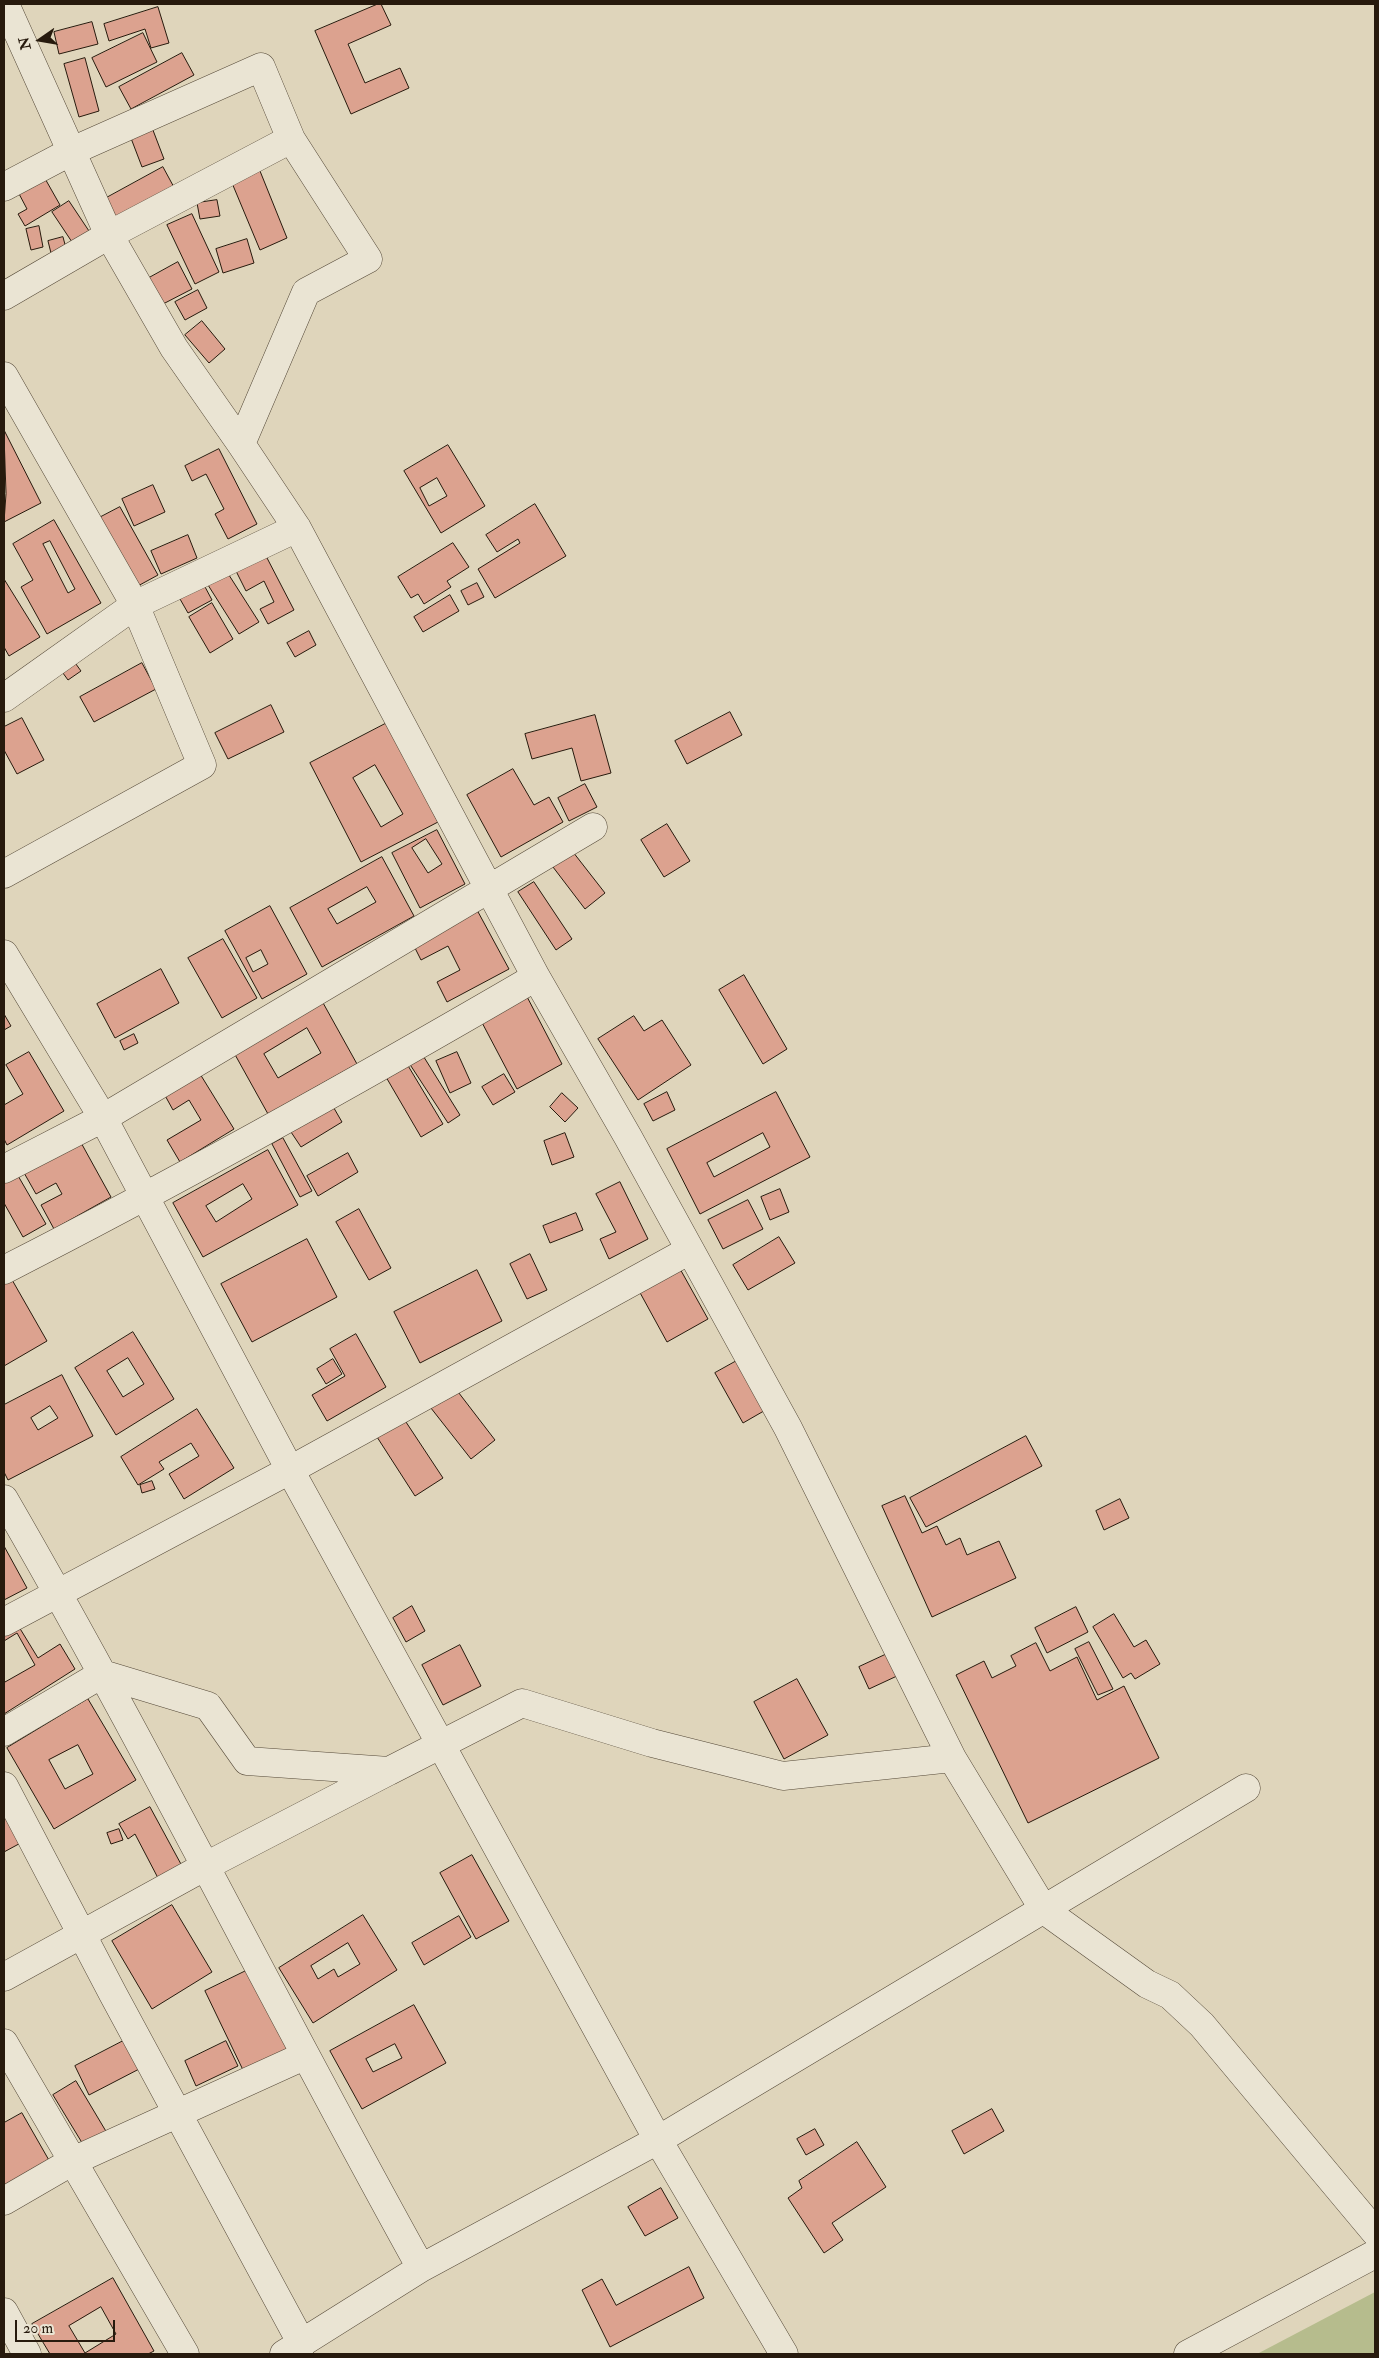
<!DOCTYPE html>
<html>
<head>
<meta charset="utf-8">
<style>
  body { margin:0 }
  #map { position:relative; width:1379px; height:2358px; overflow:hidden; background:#dfd5bb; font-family:"IM FELL Double Pica",serif }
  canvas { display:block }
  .frame { position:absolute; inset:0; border:5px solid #271a0d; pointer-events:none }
  .north { position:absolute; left:15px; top:15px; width:50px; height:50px; -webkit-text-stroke:4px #eae4d3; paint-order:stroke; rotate:257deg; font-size:14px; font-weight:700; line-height:20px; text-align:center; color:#271a0d }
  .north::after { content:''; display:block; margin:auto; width:18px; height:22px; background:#271a0d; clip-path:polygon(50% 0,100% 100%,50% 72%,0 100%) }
  .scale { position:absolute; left:15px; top:2320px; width:100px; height:22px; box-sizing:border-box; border:2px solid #271a0d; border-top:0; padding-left:6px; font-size:15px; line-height:18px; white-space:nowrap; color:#271a0d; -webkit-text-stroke:4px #eae4d3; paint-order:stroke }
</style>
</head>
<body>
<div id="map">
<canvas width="1379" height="2358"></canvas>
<div class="frame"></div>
<div class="north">N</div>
<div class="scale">20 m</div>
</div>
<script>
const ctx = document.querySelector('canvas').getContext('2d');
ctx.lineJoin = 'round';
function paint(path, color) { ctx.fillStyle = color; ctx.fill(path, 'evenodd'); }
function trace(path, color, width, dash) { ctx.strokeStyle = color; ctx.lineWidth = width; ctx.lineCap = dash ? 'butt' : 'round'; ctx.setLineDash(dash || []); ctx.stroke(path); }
paint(new Path2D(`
  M1375,2292V2354H1257Z`), '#b6bc8d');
const building = new Path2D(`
  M378,4H381L391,25L348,44L365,83L400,68L409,88L351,114L315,31Z
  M158,7L169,43L151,48L145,29L109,41L104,24Z
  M92,22L98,44L59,54L54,32Z
  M143,33L157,62L106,87L92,58Z
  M182,53L194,75L131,109L119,87Z
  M85,58L99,111L79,117L64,64Z
  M151,125L164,159L142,167L129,133Z
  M163,167L176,191L112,226L99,202Z
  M260,171L287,238L260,250L232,183Z
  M43,175L60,205L25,226L18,214L27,209L17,190Z
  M217,200L220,216L200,219L197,203Z
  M69,201L91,234L74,245L52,212Z
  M192,214L219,272L195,284L167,225Z
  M39,226L43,247L31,250L26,229Z
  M63,237L67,252L52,257L48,241Z
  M247,239L254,263L223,273L216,249Z
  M178,262L192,289L163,304L149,278Z
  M198,290L207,308L185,320L175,302Z
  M202,321L225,349L209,363L185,335Z
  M4,430L41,503L4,522L6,494Z
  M448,445L485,506L441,533L404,471ZM437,478L447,496L429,506L420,488Z
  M219,449L257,524L228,539L215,514L224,509L206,474L192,481L185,466Z
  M153,485L165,512L134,526L122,499Z
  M535,504L566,556L495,598L478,569L520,543L518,539L497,552L486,535Z
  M120,507L158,575L136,587L99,518Z
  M54,520L101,603L47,634L21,587L33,580L13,544ZM50,541L75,589L68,593L43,544Z
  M188,535L197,558L161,574L151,551Z
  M453,543L469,567L447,581L451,587L424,604L418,594L411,598L398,577Z
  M266,556L294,610L268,624L260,609L274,602L264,581L246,591L236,571Z
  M227,572L259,622L239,634L208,585Z
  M4,579L40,637L9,656L4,647Z
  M477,583L484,597L468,605L461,591Z
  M204,585L212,600L188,613L180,599Z
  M450,595L459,611L423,632L414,617Z
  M212,603L233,639L210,653L189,617Z
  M309,631L316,645L295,657L287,643Z
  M73,660L81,671L68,680L60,669Z
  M142,663L156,689L94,722L80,697Z
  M271,705L284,732L228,759L215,733Z
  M730,712L742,735L687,764L675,741Z
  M595,715L611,773L581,781L572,748L532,759L525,734Z
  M22,718L44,760L17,774L4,750V727Z
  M387,723L438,822L361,862L310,763ZM375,765L403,814L381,827L353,778Z
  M513,769L534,805L549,797L563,822L501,857L467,795Z
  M585,784L597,807L569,821L558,798Z
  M667,824L690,861L664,877L641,840Z
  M437,830L465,884L420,908L392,853ZM426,839L442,864L428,873L412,848Z
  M573,852L605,893L585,909L553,867Z
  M382,857L414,916L322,967L290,908ZM367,887L376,902L337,924L328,909Z
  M534,882L572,939L556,950L518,892Z
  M270,906L307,974L262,999L225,931ZM261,950L268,964L253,972L246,958Z
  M477,910L509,969L447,1002L437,982L460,970L448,946L421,960L413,944Z
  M223,939L257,998L222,1018L188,958Z
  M161,969L179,1003L115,1038L97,1004Z
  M744,975L787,1049L763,1064L719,990Z
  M524,991L562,1064L517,1089L478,1015Z
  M322,1001L357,1064L268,1114L233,1051ZM307,1028L321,1053L278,1078L264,1054Z
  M4,1014L11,1026L4,1030Z
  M634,1016L644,1031L662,1020L691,1065L638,1100L598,1039Z
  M134,1034L138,1043L124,1050L120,1041Z
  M29,1052L64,1111L7,1145L4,1139V1105L23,1094L6,1065Z
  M457,1052L471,1083L450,1093L436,1061Z
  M422,1054L460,1115L448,1123L409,1063Z
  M407,1064L443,1124L421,1137L386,1077Z
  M197,1069L234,1129L180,1162L167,1140L201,1120L189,1100L173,1110L162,1090Z
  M504,1074L515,1092L493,1105L482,1087Z
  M667,1092L675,1110L653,1121L644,1104Z
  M776,1092L810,1157L700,1214L667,1149ZM763,1133L770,1147L714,1177L707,1163Z
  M562,1093L578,1108L565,1122L550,1107Z
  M331,1103L342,1122L301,1147L289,1129Z
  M565,1133L574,1157L552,1165L544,1141Z
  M283,1138L312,1191L300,1197L272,1144Z
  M79,1139L111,1197L54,1229L41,1205L62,1194L56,1183L36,1194L23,1171Z
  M268,1150L298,1205L203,1257L173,1203ZM243,1184L252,1199L216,1222L206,1206Z
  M348,1153L358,1172L318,1196L307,1176Z
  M17,1174L46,1224L23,1237L4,1203V1181Z
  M620,1182L648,1239L609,1259L600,1239L616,1232L596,1194Z
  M780,1189L789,1212L770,1220L761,1197Z
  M748,1200L763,1229L723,1249L708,1220Z
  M359,1209L391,1268L369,1280L336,1222Z
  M576,1213L583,1230L550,1243L543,1226Z
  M779,1237L795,1263L748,1290L733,1265Z
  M307,1239L337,1297L252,1342L221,1284Z
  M530,1254L547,1290L527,1299L510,1264Z
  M679,1267L708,1319L667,1342L638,1289Z
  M477,1270L502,1321L420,1363L394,1312Z
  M11,1278L47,1341L4,1366V1283Z
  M133,1332L174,1399L116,1435L75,1368ZM128,1358L144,1384L123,1397L107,1371Z
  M356,1334L386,1387L327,1421L312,1395L345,1376L330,1349Z
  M742,1358L769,1408L743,1423L715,1373Z
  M333,1359L342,1374L326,1384L317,1369Z
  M62,1375L93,1436L8,1480L4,1472V1405ZM50,1406L58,1418L38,1430L31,1418Z
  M452,1384L495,1440L471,1459L427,1403Z
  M197,1409L234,1468L184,1499L169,1474L199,1456L191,1443L159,1462L164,1469L138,1485L121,1457Z
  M404,1419L443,1478L415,1496L377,1437Z
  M1026,1436L1042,1466L926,1527L910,1498Z
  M152,1481L155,1489L142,1493L140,1485Z
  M905,1496L922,1533L937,1526L946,1545L960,1538L967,1555L999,1541L1016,1578L932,1617L882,1506Z
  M1120,1499L1129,1518L1104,1530L1096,1511Z
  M4,1546L27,1588L4,1600Z
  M412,1606L425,1631L406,1642L393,1618Z
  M1076,1607L1088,1632L1047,1653L1035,1628Z
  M1114,1614L1134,1647L1146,1640L1160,1664L1135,1679L1131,1673L1123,1678L1093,1627Z
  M16,1622L38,1658L60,1644L75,1669L4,1714V1679L5,1682L35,1665L17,1633L4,1641V1630Z
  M1089,1642L1113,1689L1098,1695L1075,1649Z
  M1036,1643L1050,1671L1077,1657L1097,1700L1124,1686L1159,1758L1028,1823L956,1675L984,1661L992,1678L1016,1666L1011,1656Z
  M460,1645L481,1686L443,1705L422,1665Z
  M887,1654L897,1676L869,1689L859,1667Z
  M797,1679L828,1735L784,1759L754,1702Z
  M88,1699L136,1780L54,1829L7,1748ZM78,1745L93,1774L65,1789L49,1760Z
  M4,1794L28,1839L4,1852Z
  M150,1807L182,1866L158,1878L135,1834L128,1839L119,1824Z
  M119,1829L123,1840L111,1844L107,1833Z
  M472,1855L509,1921L476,1939L440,1873Z
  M172,1905L212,1972L152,2009L112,1941Z
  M363,1915L397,1970L313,2023L279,1968ZM348,1943L360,1964L338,1977L334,1969L318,1979L311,1966Z
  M459,1916L471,1937L424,1965L412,1943Z
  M252,1968L290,2048L243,2070L205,1991Z
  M414,2005L446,2063L362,2109L330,2051ZM395,2044L402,2058L373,2072L366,2059Z
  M129,2038L143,2067L89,2095L75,2066Z
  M226,2041L238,2066L196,2086L185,2061Z
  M76,2081L107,2133L84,2146L53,2095Z
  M992,2109L1004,2131L964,2154L952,2131Z
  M22,2113L50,2162L4,2188V2123Z
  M815,2129L824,2145L806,2155L797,2139Z
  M857,2142L886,2187L832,2223L843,2240L824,2253L788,2198L802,2188L799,2181Z
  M661,2188L678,2218L645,2236L628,2207Z
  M689,2267L704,2298L610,2347L582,2290L602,2279L616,2305Z
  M113,2278L154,2351L148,2354H50L32,2324ZM101,2307L116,2334L85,2353L69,2326Z`);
paint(building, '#dca28f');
trace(building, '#271a0d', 1);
const minor = new Path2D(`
  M5,4L109,235L174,348L241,444L297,528L536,977L628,1137L788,1428L952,1758L1044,1910L1147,1984L1170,1995L1202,2025L1375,2232
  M4,187L72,151L261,67L291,139
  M4,296L109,235L291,139L368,259L306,292L241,444
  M4,376L135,605L202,765L4,874
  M4,698L135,605L297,528
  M4,954L103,1118L290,1470L658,2140L784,2354
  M4,1169L103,1118L593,827
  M4,1270C184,1178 361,1079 536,977
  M4,1499C150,1751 279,2013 421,2268
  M4,1622L290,1470L690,1250
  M4,1732L102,1674L208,1706L247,1761L389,1771L522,1703L652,1743L783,1776L952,1758
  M4,1786L113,1994L302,2344
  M4,1977L204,1867L389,1771
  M4,2043L185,2354
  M4,2201L73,2161L304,2056
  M4,2312L27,2354
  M284,2354L421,2268L658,2140L1246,1788
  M1188,2354L1375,2254`);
trace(minor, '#554938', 29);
trace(minor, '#eae4d3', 28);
</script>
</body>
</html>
